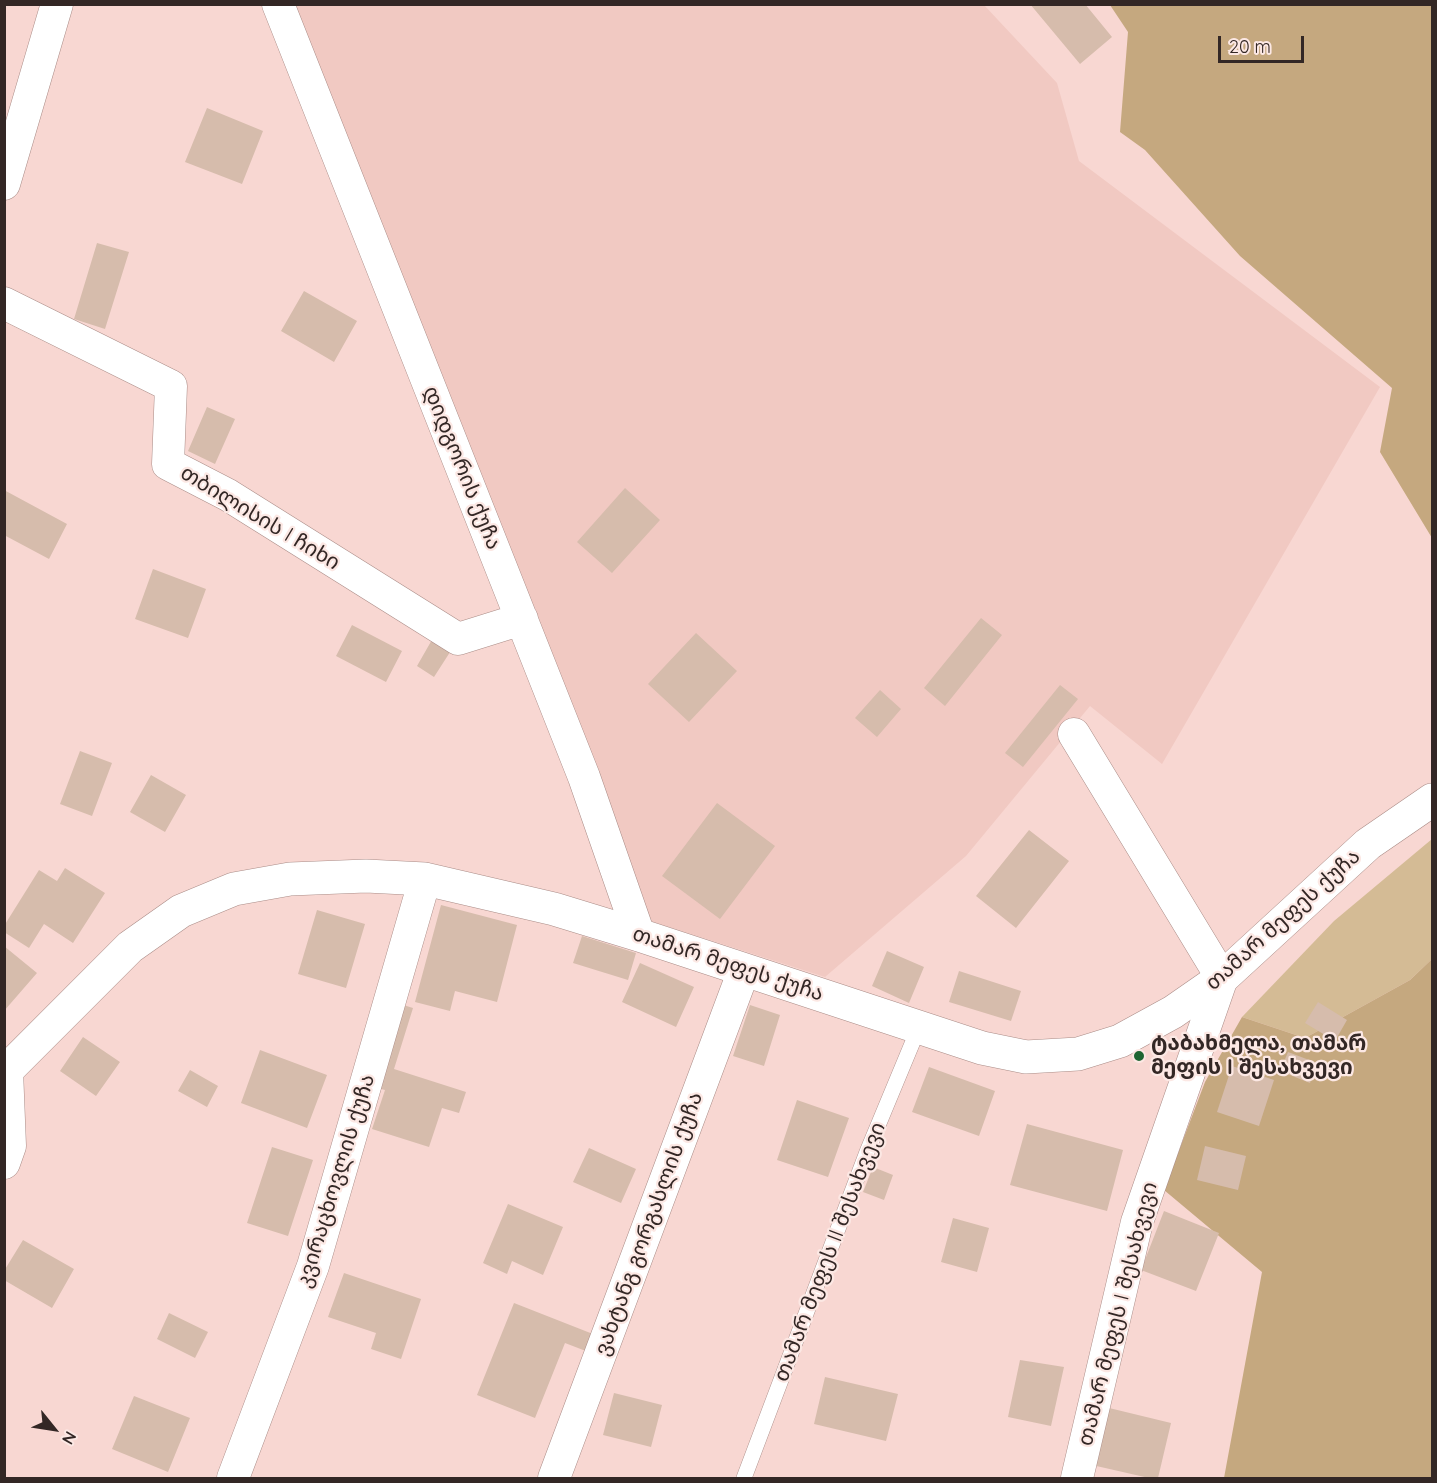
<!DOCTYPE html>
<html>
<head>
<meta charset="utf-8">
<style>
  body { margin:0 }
  #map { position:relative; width:1437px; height:1483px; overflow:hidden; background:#f8d7d2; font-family:Quicksand,sans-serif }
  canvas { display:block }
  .frame { position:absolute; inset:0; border:6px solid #332725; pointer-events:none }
  .north { position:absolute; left:24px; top:1399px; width:60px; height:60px; -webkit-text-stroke:4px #fce8e4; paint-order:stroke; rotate:120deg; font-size:16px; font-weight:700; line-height:24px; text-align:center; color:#332725 }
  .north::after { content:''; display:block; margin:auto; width:21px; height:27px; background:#332725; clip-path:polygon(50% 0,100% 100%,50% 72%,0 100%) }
  .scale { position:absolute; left:1218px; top:36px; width:86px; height:27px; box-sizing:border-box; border:3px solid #332725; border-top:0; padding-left:8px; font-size:18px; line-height:21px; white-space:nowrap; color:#332725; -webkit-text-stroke:4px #fce8e4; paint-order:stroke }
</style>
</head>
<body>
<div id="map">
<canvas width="1437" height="1483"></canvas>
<div class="frame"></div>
<div class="north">N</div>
<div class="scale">20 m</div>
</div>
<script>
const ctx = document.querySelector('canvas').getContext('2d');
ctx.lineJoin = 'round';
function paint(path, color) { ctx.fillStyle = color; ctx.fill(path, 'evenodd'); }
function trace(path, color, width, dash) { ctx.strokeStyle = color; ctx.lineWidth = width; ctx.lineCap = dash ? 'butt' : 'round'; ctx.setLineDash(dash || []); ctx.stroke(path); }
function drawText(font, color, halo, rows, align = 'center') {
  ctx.font = font + ' Quicksand,"Noto Sans Georgian",sans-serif'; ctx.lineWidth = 4.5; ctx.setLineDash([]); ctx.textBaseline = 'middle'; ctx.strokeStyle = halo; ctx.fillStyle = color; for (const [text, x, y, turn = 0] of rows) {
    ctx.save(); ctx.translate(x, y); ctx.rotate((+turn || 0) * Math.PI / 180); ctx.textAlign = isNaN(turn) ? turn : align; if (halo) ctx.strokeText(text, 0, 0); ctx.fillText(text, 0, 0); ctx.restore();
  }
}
paint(new Path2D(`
  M287,5H984L1057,83L1079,161L1380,387L1162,764L1090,706L966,856L825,977L638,917Z`), '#f1c9c2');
paint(new Path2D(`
  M1432,839V959L1410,980L1305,1038L1242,1017L1334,921Z`), '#d4bb95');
paint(new Path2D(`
  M1110,5H1432V538L1380,452L1392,388L1240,256L1145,150L1120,132L1128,32Z
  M1432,959V1478H1224L1262,1272L1164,1190L1205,1082L1242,1017L1305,1038L1410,980Z`), '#c5a87f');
paint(new Path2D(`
  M1030,4H1085L1112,37L1080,64Z
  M207,108L263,131L242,184L185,162Z
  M97,243L129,252L105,329L74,319Z
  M304,291L357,321L334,362L281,331Z
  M207,407L235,419L215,464L188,451Z
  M625,488L660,520L612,573L577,542Z
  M4,490L67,524L49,559L4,535Z
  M153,569L206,589L188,638L135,619Z
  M981,618L1002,635L945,706L924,688Z
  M352,625L402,651L386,682L336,656Z
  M696,633L737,671L689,722L648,684Z
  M433,638L452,649L434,677L417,666Z
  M1060,685L1078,699L1023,767L1005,753Z
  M880,690L901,709L877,737L855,718Z
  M80,751L112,763L92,816L60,804Z
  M151,775L186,795L165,832L130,812Z
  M717,803L775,846L720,919L662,876Z
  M1029,830L1069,861L1016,928L976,896Z
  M65,868L105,893L73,943L44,924L29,948L4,932V926L39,870L57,881Z
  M441,905L517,925L497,1002L455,991L450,1011L415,1002Z
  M317,910L365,924L346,988L298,974Z
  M582,936L636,953L628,980L573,963Z
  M4,946L37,973L4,1011Z
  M887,951L924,967L909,1003L872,986Z
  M640,963L694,987L676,1027L622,1002Z
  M959,971L1021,991L1011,1021L949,1002Z
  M1318,1002L1347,1020L1335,1041L1305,1023Z
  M400,1004L413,1008L394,1069L466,1092L459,1113L442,1108L429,1147L372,1129L385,1090L374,1087Z
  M750,1005L780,1015L764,1066L733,1056Z
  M83,1037L120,1062L96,1096L60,1071Z
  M260,1050L327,1075L307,1128L241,1103Z
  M1288,1052L1317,1063L1310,1083L1280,1071Z
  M1232,1066L1274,1080L1259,1126L1217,1112Z
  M929,1067L995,1091L979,1136L912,1112Z
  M190,1070L218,1086L207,1107L178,1091Z
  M797,1100L849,1118L828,1177L777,1160Z
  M1027,1124L1123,1150L1107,1211L1010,1185Z
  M1205,1146L1246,1156L1238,1190L1197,1180Z
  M272,1147L313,1160L288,1236L247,1223Z
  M589,1148L636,1169L621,1203L573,1182Z
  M873,1167L893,1175L884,1200L863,1192Z
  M508,1204L563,1227L543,1275L512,1261L507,1274L483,1263Z
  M1164,1211L1219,1233L1196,1291L1141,1270Z
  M953,1218L989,1228L977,1272L941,1262Z
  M23,1240L74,1269L52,1308L4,1280V1271Z
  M344,1273L421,1299L401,1359L371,1349L376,1333L328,1317Z
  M514,1303L598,1336L591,1353L565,1343L535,1418L477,1395Z
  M169,1313L208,1332L195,1358L157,1339Z
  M1020,1360L1064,1367L1051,1426L1008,1417Z
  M825,1377L898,1394L886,1441L814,1424Z
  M614,1393L662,1405L651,1447L603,1435Z
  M134,1396L190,1418L168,1472L112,1449Z
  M1105,1407L1171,1423L1158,1478H1149L1092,1465Z`), '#d6bcac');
const service = new Path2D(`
  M744,1478L867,1152L919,1027`);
const minor = new Path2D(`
  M278,4L584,777L639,935
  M4,184L57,4
  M4,303L171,386L168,464L228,495L458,639L522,619
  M1074,734L1222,978L1137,1222L1077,1478
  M4,1163L10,1146L7,1070
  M233,1478L313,1266L425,879
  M554,1478L744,970`);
const tertiary = new Path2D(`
  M4,1073L130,947L181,911L234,889L290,879L366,876L425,879L554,909L639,935L982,1048L1026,1057L1078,1054L1120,1041L1173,1012L1222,978L1368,844L1432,800`);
trace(service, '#aa8c87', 16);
trace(minor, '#aa8c87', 33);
trace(tertiary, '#aa8c87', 34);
trace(service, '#fff', 15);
trace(minor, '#fff', 32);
trace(tertiary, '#fff', 33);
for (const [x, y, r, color] of [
  [1139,1056,6,"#1e6532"]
]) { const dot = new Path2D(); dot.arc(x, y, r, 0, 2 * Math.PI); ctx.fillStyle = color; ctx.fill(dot); trace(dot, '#fce8e4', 2); }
drawText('21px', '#332725', '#fce8e4', [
  ["დიდგორის ქუჩა",462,468,68],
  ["თბილისის I ჩიხი",260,518,31],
  ["თამარ მეფეს ქუჩა",1283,920,-42],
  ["თამარ მეფეს ქუჩა",728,964,18],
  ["კვირაცხოვლის ქუჩა",336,1181,-73],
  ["ვახტანგ გორგასლის ქუჩა",649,1224,-70],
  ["თამარ მეფეს II შესახვევი",830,1252,-69],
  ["თამარ მეფეს I შესახვევი",1118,1314,-76]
]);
drawText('bold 21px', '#332725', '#fce8e4', [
  ["ტაბახმელა, თამარ",1151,1044],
  ["მეფის I შესახვევი",1151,1068]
], 'left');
</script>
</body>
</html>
